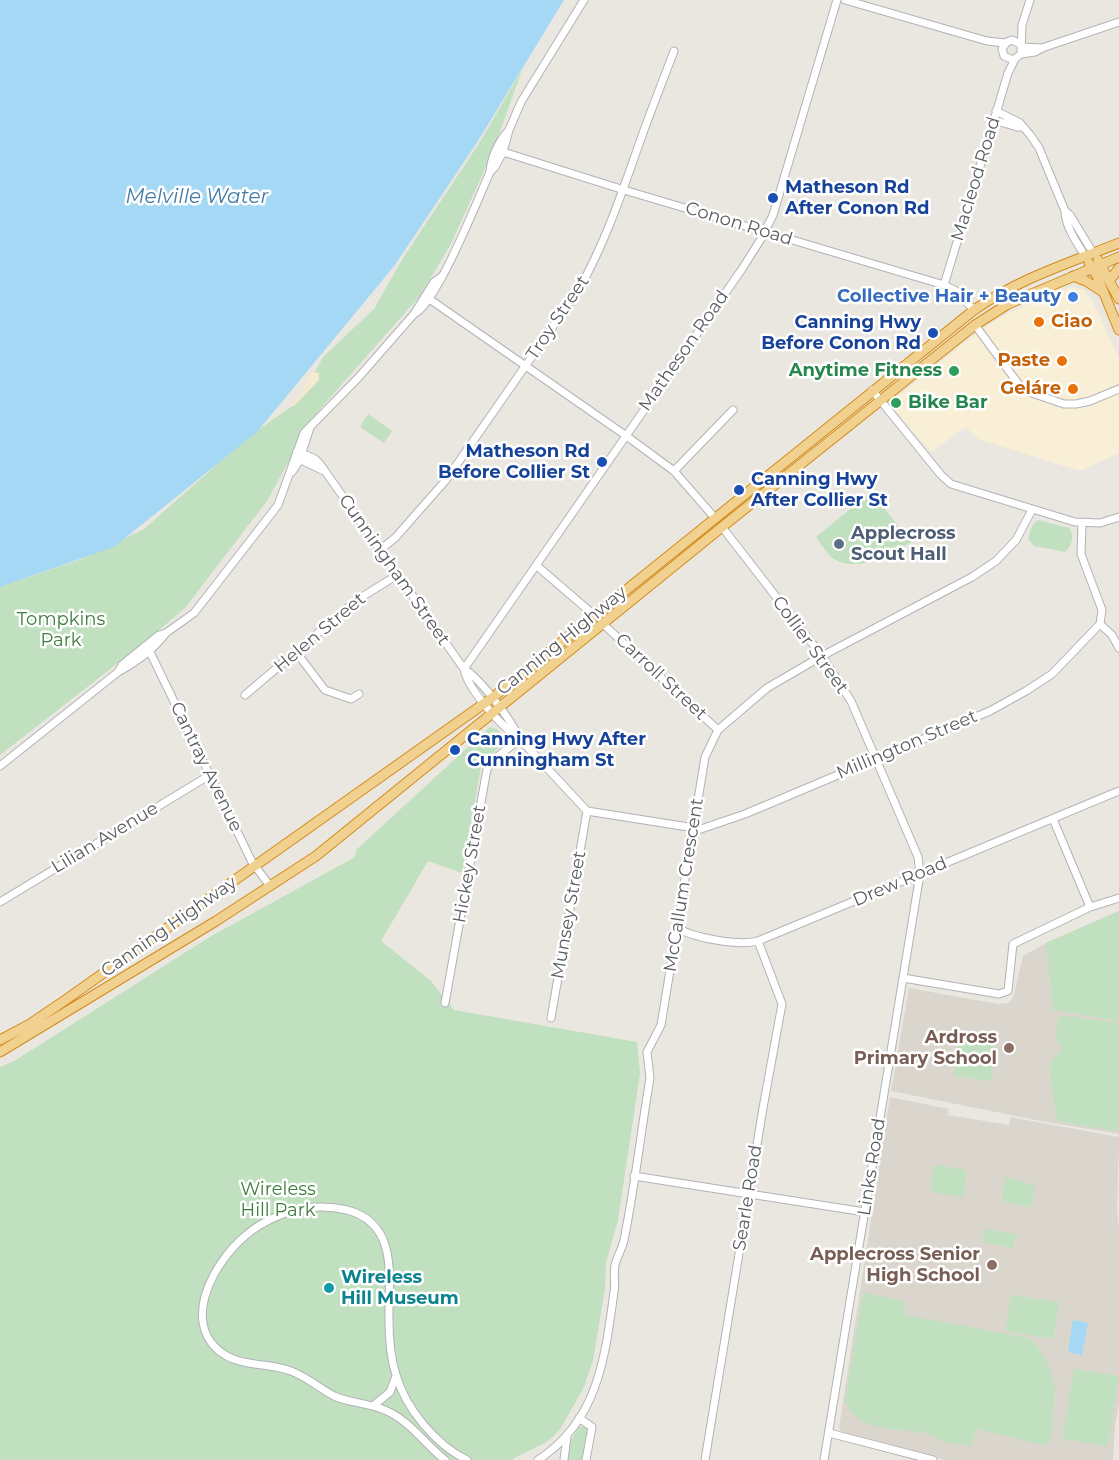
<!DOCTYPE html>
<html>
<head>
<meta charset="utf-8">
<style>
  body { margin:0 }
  canvas { display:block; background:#eae7e0 }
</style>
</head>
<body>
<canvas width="1119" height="1460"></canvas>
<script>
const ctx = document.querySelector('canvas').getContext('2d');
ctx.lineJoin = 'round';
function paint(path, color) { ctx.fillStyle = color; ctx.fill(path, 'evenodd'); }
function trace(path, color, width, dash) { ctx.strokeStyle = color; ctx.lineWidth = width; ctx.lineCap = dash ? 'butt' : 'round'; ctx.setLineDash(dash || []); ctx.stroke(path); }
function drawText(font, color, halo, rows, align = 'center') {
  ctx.font = font + ' Montserrat,sans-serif'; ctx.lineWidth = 5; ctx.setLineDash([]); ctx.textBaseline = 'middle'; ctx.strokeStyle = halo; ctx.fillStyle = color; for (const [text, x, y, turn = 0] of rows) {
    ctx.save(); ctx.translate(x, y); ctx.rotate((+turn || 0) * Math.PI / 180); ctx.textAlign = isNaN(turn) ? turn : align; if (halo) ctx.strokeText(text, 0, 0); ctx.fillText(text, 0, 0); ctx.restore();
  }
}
paint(new Path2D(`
  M1072,287L1084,290L1093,302L1119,358V453L1080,471L978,439L966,427L931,452L894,409L898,396L974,335L999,318L1045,296Z`), '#f9eed6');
paint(new Path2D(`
  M1119,911V1134L1046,1122L891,1091L909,988L998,1004L1008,1003L1013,998L1023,956L1046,943Z
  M890,1097L949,1109L948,1115L1009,1125L1010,1117L1119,1137L1117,1209L1119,1230V1402L1115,1426L1113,1460H946L845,1434L839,1428Z`), '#dad6ce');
paint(new Path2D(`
  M522,70L493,151L451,244L419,297L313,417L267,501L185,608L145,642L0,755V587L82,559L144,529L247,438L299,401L323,357L374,309L403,258L478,145Z
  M368,414L392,431L384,443L360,427Z
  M871,492L900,528L919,538C896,550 860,575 834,559C827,555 821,543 816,537Z
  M1038,520L1069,528C1075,536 1072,546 1065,552L1034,546L1028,539L1032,526Z
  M490,727L497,729L506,739L481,767L462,873L428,861L381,941L431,981L454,1010L637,1042L640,1074L618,1220L606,1263L605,1288L593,1360L584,1387L561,1428L552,1438L543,1444L514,1458L513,1460H0V1067L16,1060L208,938L355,857L356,850Z
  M1119,911V1021L1053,1010L1046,943Z
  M1070,1016L1119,1023V1132L1057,1121L1049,1068L1054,1058L1062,1048L1056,1040L1058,1017Z
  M959,1038L996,1043L991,1081L954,1076Z
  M934,1165L967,1170L963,1197L930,1192Z
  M1006,1177C1017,1179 1025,1184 1035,1186L1031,1207L1001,1201Z
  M985,1229L1016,1234L1013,1248L983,1242Z
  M863,1293L904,1301L905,1315L1029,1338L1037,1346L1047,1361L1055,1386L1052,1435L1046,1446L977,1429L971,1446C962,1444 952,1444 943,1441C937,1439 932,1434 926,1433C898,1429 859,1432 845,1402Z
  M1011,1295L1059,1302L1053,1339L1005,1331Z
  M1074,1369L1119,1376L1108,1446L1062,1439Z
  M585,1426L589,1431L584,1460H567C568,1447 572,1437 579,1427Z`), '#c1e0bf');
paint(new Path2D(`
  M311,372L319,373V380L294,406L288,405L299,397Z`), '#f5ead0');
paint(new Path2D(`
  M0,0H564L478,141L395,265L257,432L114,547L0,587Z
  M1073,1320L1088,1323L1082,1355L1068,1352Z`), '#a5d8f5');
const minor = new Path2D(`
  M845,0L987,41L1005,43
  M1020,44L1012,40L1007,42L1002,49L1004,56L1013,60L1021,54L1022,25L1030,0
  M1021,47L1042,48
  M1021,54L1035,52L1042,48L1119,22
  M996,111L1020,123L1031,136L1039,148L1065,211C1065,226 1077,243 1085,256
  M994,120L1017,127H1022
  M497,150L624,190L944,285L956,291L974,310
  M490,172C491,158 498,142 508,131
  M1065,211L1070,215L1093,253
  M944,285L994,120L1008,73L1015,59
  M425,296L625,435L674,471L714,517
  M414,314C436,305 478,199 490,172L495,167L503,152L509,130L521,102L584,0
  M975,325L1023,390L1064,404H1076L1090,401L1119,389
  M872,390L941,475L951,484L1075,522L1100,523L1119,517
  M297,451L315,459L320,464L464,669C468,690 502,727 520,739L587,811L701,829L745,814L990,711L1026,691L1052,674L1100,624L1102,610L1081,554L1082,523
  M297,458L324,471
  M674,471L733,410
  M292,472L299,461L310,428
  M722,527L822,656L851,701L918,857L920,874L824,1460
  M381,549L395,538L446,480L579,289C607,240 624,186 643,133C653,105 664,78 674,51
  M537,566L594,615
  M603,624L718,730
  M1100,624L1112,635L1119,648
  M145,646L149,650L252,862L270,886
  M296,652L325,690L351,699L359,694
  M464,669L742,269L761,239L773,215L837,0
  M464,669C481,679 511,720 520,739
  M118,672L122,665L159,635L166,633L194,613L278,505L304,433L358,378L414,314L434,282L441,277
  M245,695L357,600L399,574
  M0,766L118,672C135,663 154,649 166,633
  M1053,819L1090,907
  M0,902L210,775
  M676,927C692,938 739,946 758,941L1119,791
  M903,978L999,994L1008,991L1013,944L1090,907L1119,898
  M445,1003L487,769L493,760L520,739
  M551,1018L587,811
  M634,1176L865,1212
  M373,1406L390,1392L396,1376
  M579,1418L592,1427L586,1460
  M829,1433L933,1460
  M445,1460C426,1445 412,1424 391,1413C373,1403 352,1404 334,1396C319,1388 307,1377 291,1371C267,1362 239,1368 218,1350C182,1318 216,1260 245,1236C255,1227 268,1220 280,1215C301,1207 325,1205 347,1210C400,1224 388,1279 389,1321C389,1339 391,1359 396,1375C406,1409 436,1445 467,1460
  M538,1460C598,1421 605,1358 614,1292C616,1283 613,1274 615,1265C617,1257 622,1249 624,1240C635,1186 641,1131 650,1078L647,1052L661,1025L705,757L718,730L767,688L822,656L972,577L996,561L1016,540L1032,510
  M564,1460L567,1436
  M705,1460L763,1108L782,1004L758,941`);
const highway = new Path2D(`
  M1098,260L1119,299
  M1089,263L1097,276L1119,330
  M1073,276L1086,281L1103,292
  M1110,280L1119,268
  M0,1040L30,1024L64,1001L492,698L974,310C1018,279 1069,263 1119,243
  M0,1052L216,921L316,856L722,527L975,325L1008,304L1119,257`);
trace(minor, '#b1b3b7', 9);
trace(highway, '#d38a17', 11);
trace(minor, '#fff', 7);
trace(highway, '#f1d190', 9);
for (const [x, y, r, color] of [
  [773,198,6,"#1a4fb4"],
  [1073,297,6,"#3f7fe0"],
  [1039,322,6,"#e8710a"],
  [933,333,6,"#1a4fb4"],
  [1062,361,6,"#e8710a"],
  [954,371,6,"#2e9e5b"],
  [1073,389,6,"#e8710a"],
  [896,403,6,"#2e9e5b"],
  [602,462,6,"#1a4fb4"],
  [739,490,6,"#1a4fb4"],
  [839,544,6,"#5c6f8a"],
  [455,750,6,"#1a4fb4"],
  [1009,1048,6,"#8d6e63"],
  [992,1265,6,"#8d6e63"],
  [329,1288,6,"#0f9aa8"]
]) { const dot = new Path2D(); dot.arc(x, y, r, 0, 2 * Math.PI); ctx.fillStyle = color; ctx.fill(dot); trace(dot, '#fff', 2); }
drawText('18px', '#595c60', '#fff', [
  ["Macleod Road",976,179,-73],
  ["Conon Road",739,224,17],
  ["Troy Street",558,318,-56],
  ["Matheson Road",684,351,-55],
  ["Cunningham Street",394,570,55],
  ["Helen Street",320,633,-40],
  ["Canning Highway",562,641,-39],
  ["Collier Street",810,645,54],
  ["Carroll Street",661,677,43],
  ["Millington Street",907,745,-23],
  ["Cantray Avenue",206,767,64],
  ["Lilian Avenue",105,838,-31],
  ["Hickey Street",470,864,-80],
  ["Drew Road",900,882,-23],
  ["McCallum Crescent",684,885,-81],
  ["Munsey Street",569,915,-80],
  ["Canning Highway",169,927,-35],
  ["Links Road",872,1167,-81],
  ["Searle Road",748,1198,-81]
]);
drawText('bold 18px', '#164399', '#fff', [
  ["Matheson Rd",785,188],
  ["After Conon Rd",785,209],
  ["Canning Hwy",921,323,"right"],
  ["Before Conon Rd",921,344,"right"],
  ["Matheson Rd",590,452,"right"],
  ["Before Collier St",590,473,"right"],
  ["Canning Hwy",751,480],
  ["After Collier St",751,501],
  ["Canning Hwy After",467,740],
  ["Cunningham St",467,761]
], 'left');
drawText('bold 18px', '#366cbe', '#fff', [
  ["Collective Hair + Beauty",1061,297]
], 'right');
drawText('bold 18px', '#c56008', '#fff', [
  ["Ciao",1051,322,"left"],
  ["Paste",1050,361],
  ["Geláre",1061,389]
], 'right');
drawText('bold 18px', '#27864d', '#fff', [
  ["Anytime Fitness",942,371],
  ["Bike Bar",908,403,"left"]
], 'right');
drawText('bold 18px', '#4e5e75', '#fff', [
  ["Applecross",851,534],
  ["Scout Hall",851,555]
], 'left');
drawText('18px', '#3e7c3c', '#fff', [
  ["Tompkins",61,620],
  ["Park",61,641],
  ["Wireless",278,1190],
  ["Hill Park",278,1211]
]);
drawText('bold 18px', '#785e54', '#fff', [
  ["Ardross",997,1038],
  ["Primary School",997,1059],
  ["Applecross Senior",980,1255],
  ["High School",980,1276]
], 'right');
drawText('bold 18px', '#0d838f', '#fff', [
  ["Wireless",341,1278],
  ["Hill Museum",341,1299]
], 'left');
drawText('italic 20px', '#467ba5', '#fff', [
  ["Melville Water",197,197]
]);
</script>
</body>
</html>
